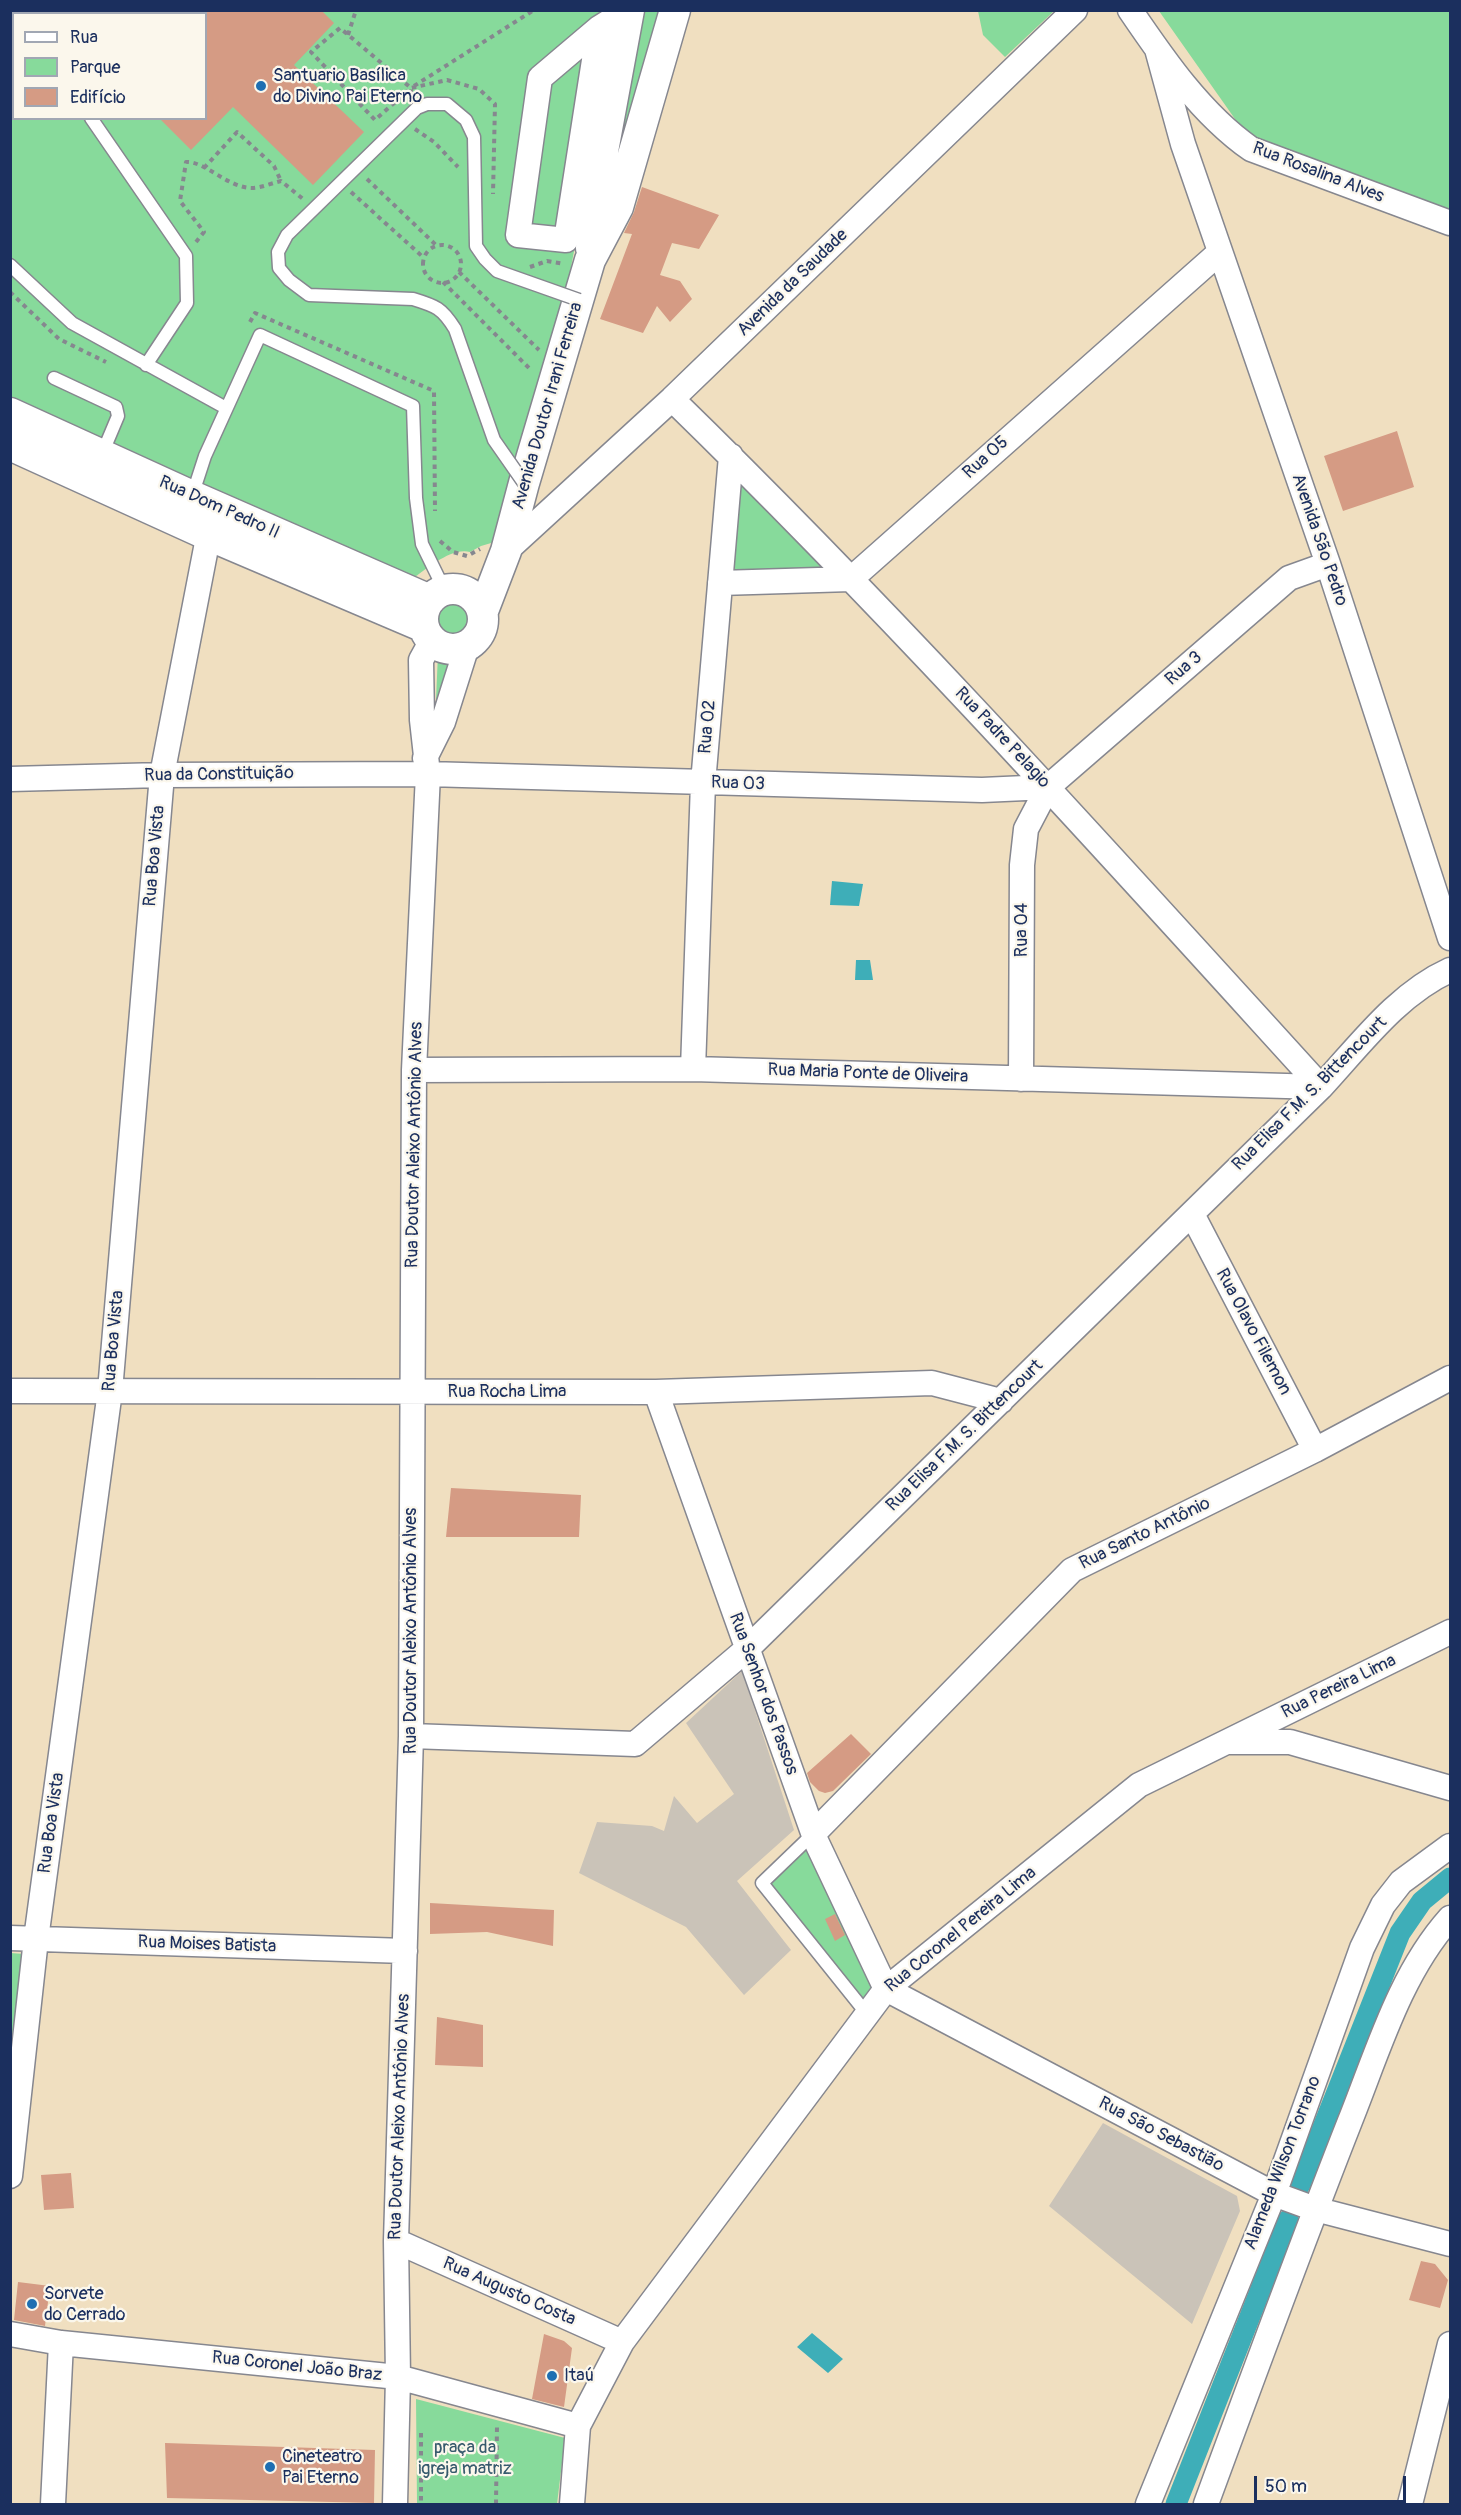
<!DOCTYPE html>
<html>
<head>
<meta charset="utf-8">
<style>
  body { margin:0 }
  #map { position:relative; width:1461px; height:2515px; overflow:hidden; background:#f0dfc0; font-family:Pangolin,sans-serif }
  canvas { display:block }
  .frame { position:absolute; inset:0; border:12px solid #1b2f5e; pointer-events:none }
  .legend { position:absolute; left:12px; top:12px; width:195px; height:108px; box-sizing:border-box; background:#fbf7ec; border:2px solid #a1a7b3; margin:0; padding:8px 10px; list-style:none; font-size:18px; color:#1b2f5e }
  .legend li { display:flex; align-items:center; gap:12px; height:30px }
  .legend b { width:30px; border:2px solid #a1a7b3 }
  .scale { position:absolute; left:1254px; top:2476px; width:152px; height:27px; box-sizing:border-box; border:3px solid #1b2f5e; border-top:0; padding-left:8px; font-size:18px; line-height:21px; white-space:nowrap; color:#1b2f5e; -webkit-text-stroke:4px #fbf7ec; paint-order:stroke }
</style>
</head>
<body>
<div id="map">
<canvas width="1461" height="2515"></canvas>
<div class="frame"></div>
<ul class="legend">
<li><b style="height:8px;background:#fff"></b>Rua</li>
<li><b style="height:16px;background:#87da9b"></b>Parque</li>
<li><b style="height:16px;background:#d59b84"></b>Edifício</li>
</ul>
<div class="scale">50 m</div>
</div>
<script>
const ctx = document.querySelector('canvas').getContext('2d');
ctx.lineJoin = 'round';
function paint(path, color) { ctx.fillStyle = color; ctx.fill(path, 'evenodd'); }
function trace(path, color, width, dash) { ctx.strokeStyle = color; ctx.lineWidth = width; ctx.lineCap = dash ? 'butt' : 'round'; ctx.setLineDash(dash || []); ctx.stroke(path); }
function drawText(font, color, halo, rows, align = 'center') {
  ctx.font = font + ' Pangolin,sans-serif'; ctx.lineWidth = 4.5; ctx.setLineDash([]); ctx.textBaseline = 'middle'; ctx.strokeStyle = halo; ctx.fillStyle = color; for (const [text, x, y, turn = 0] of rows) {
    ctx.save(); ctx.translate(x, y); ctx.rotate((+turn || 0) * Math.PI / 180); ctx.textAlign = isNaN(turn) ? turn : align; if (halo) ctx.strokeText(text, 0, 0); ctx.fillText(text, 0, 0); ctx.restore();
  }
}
paint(new Path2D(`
  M742,1671L794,1830L737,1881L791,1950L744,1995L686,1927L579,1873L597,1822L652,1826L664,1831L674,1796L697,1823L734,1794L686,1723Z
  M1103,2123L1237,2196L1240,2211L1192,2324L1049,2206Z`), '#cac3b8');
paint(new Path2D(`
  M10,11H620L558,335L498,541L481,546L470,552C451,547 427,569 412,579L11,400ZM14,14H206V118H14Z
  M642,11H665L610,182Z
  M978,11V10L1054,11L1005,57L983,35Z
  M1159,11H1450V213L1254,146Z
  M740,477L825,568L734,575Z
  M436 618a17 17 0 1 1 34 0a17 17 0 1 1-34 0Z
  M438,653L452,657L435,724Z
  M812,1838L883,1990L867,2010L766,1883Z
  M11,1953L24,1954L11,2077Z
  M416,2399L565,2438L557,2504H417Z`), '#87da9b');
paint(new Path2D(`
  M832,881L863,884L859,906L830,905Z
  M856,960H870L873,980H855Z
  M812,2333L843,2359L828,2373L797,2347Z`), '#3eaeb8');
trace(new Path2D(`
  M1300,2185L1400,1933L1422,1901L1450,1878
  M1176,2504L1288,2220`), '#3eaeb8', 21);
paint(new Path2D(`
  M206,10H321L334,23L294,65L364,132L313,185L233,107L191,150L159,118H206Z
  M642,187L719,215L699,249L672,243L660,275L680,281L692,299L670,322L657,306L643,333L600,319L632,234L624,233L634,212Z
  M1397,431L1414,487L1343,511L1324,456Z
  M451,1488L581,1495L579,1537H446Z
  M851,1734L871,1754L833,1791L825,1793L819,1791L810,1782L807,1773Z
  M430,1903L554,1910L553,1946L487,1932L430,1934Z
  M835,1914L845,1935L835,1941L825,1919Z
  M437,2017L483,2025V2067L435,2065Z
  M71,2173L74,2208L44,2210L41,2175Z
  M1421,2261L1435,2264L1448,2280L1440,2308L1409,2300Z
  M18,2282L50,2286L45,2326L14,2320Z
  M544,2334L564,2341L572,2348L564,2407L532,2399Z
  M165,2443L375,2450L374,2503L167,2498Z`), '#d59b84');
const service = new Path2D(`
  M136,14L139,10
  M91,118L186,256L187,303L146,365
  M10,265L72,323L226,408
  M54,378L116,407L118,416L102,454
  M192,496L205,456L260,335L413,406L416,498L422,544L444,589
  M814,1833L762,1883L867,2014`);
const minor = new Path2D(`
  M1130,10C1164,60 1201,114 1251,149L1450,223
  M599,28L566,240L518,235L540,78L599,28L628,10
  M1157,49L1183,144L1328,564L1450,938
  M672,399C898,619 1109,854 1321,1087
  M506,551L672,399L1075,10
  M720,583L851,579L1220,252
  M425,758L443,722L467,646
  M10,779L162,775L428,774L982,790L1048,787
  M693,1069L703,783L731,456
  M414,1070L693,1069L1321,1087
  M1021,1079L1022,865L1026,829L1048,787L1289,578L1328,564
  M1192,1214L1315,1450
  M10,1391L656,1392L932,1383L1001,1401
  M656,1392L816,1841L886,1989
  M411,1736L635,1744L747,1649L1321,1087C1360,1045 1397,994 1450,970
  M1232,1742H1290L1450,1788
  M814,1833L1072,1570L1315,1450L1450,1378
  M10,1938L405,1951
  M886,1989L1274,2194L1315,2209L1450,2244
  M10,2176L36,1939L110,1391L162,775L212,517
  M396,2241L622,2342
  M10,2334L61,2343L398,2377L578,2426
  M53,2504L61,2343
  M395,2504L398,2377L396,2241L411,1736L414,1070L428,774L422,720L421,660L432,640
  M572,2504L578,2426L622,2342L886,1989L1139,1785L1450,1632
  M1148,2504L1274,2194L1362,1948L1383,1905L1401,1882L1450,1846
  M1206,2504C1253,2376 1300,2248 1350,2121C1378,2051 1400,1974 1450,1918
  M1410,2504L1450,2344`);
const tertiary = new Path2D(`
  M591,248L594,200L629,10
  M10,413L192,496L430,600
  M10,445L208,535L424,627
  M423 619a30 30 0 1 1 60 0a30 30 0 1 1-60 0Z
  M483,611L506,551L524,483L590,260L618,207L675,10`);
trace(service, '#86878f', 15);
trace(minor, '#86878f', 27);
trace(tertiary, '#86878f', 33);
trace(new Path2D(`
  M348,35L356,10
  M414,86L534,10
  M411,94V88L340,28L311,52L375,120L411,88L447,80L479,89L495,104L493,194
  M415,129L434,142L458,167
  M204,168L237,132L274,166L281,181
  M367,179L437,246
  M351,192L424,258
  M196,242L204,232L180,201L186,162C205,161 228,188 252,188C261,188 272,183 281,181L303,199
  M423 264a19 19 0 1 1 38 0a19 19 0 1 1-38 0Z
  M530,267L547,261L564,264
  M459,272L539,350
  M443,282L532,371
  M10,292L59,339L106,362
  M250,322L255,313L434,391L435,511
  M440,541L453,552L467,556L480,549
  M421,2433V2504
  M496,2504L497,2426`), '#86878f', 4, [4.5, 4.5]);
trace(service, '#fff', 12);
trace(minor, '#fff', 24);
trace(tertiary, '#fff', 30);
const serviceBridge = new Path2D(`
  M524,483L494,440L455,329C442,308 436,306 413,299L309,295L289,280L279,268L278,252L287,235L417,108L427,104H447L466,120L474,137L476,246L485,259L497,271L579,300`);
trace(serviceBridge, '#86878f', 15, []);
trace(serviceBridge, '#fff', 12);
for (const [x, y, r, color] of [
  [261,86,6,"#1f6fb2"],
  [32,2304,6,"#1f6fb2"],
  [552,2376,6,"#1f6fb2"],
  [270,2467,6,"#1f6fb2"]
]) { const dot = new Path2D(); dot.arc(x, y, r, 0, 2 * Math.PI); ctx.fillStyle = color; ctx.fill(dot); trace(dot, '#fbf7ec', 2); }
drawText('18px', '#1b2f5e', '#fbf7ec', [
  ["Santuario Basílica",273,76],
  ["do Divino Pai Eterno",273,97],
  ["Sorvete",44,2294],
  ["do Cerrado",44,2315],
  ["Itaú",564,2376],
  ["Cineteatro",282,2457],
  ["Pai Eterno",282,2478]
], 'left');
drawText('18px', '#1b2f5e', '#fbf7ec', [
  ["Rua Rosalina Alves",1318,173,21],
  ["Avenida da Saudade",793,283,-44],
  ["Avenida Doutor Irani Ferreira",548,406,-74],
  ["Rua 05",986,458,-42],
  ["Rua Dom Pedro II",219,508,24],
  ["Avenida São Pedro",1319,540,71],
  ["Rua 3",1184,669,-41],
  ["Rua 02",708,727,-85],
  ["Rua Padre Pelagio",1002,738,47],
  ["Rua da Constituição",219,775,-1],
  ["Rua 03",738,784,2],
  ["Rua Boa Vista",155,856,-85],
  ["Rua 04",1022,930,-90],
  ["Rua Maria Ponte de Oliveira",868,1074,2],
  ["Rua Elisa F.M. S. Bittencourt",1310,1094,-45],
  ["Rua Doutor Aleixo Antônio Alves",415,1145,-89],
  ["Rua Olavo Filemon",1253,1332,62],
  ["Rua Boa Vista",114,1341,-85],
  ["Rua Rocha Lima",507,1392],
  ["Rua Elisa F.M. S. Bittencourt",965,1436,-44],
  ["Rua Santo Antônio",1145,1534,-26],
  ["Rua Doutor Aleixo Antônio Alves",411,1631,-90],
  ["Rua Pereira Lima",1339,1687,-26],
  ["Rua Senhor dos Passos",763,1694,70],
  ["Rua Boa Vista",52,1823,-82],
  ["Rua Coronel Pereira Lima",961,1930,-39],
  ["Rua Moises Batista",207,1945,2],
  ["Rua Doutor Aleixo Antônio Alves",400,2117,-88],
  ["Rua São Sebastião",1161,2135,28],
  ["Alameda Wilson Torrano",1283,2163,-69],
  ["Rua Augusto Costa",509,2292,24],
  ["Rua Coronel João Braz",297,2367,6]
]);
drawText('18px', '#365a6d', '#fbf7ec', [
  ["praça da",465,2448],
  ["igreja matriz",465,2469]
]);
</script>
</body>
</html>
